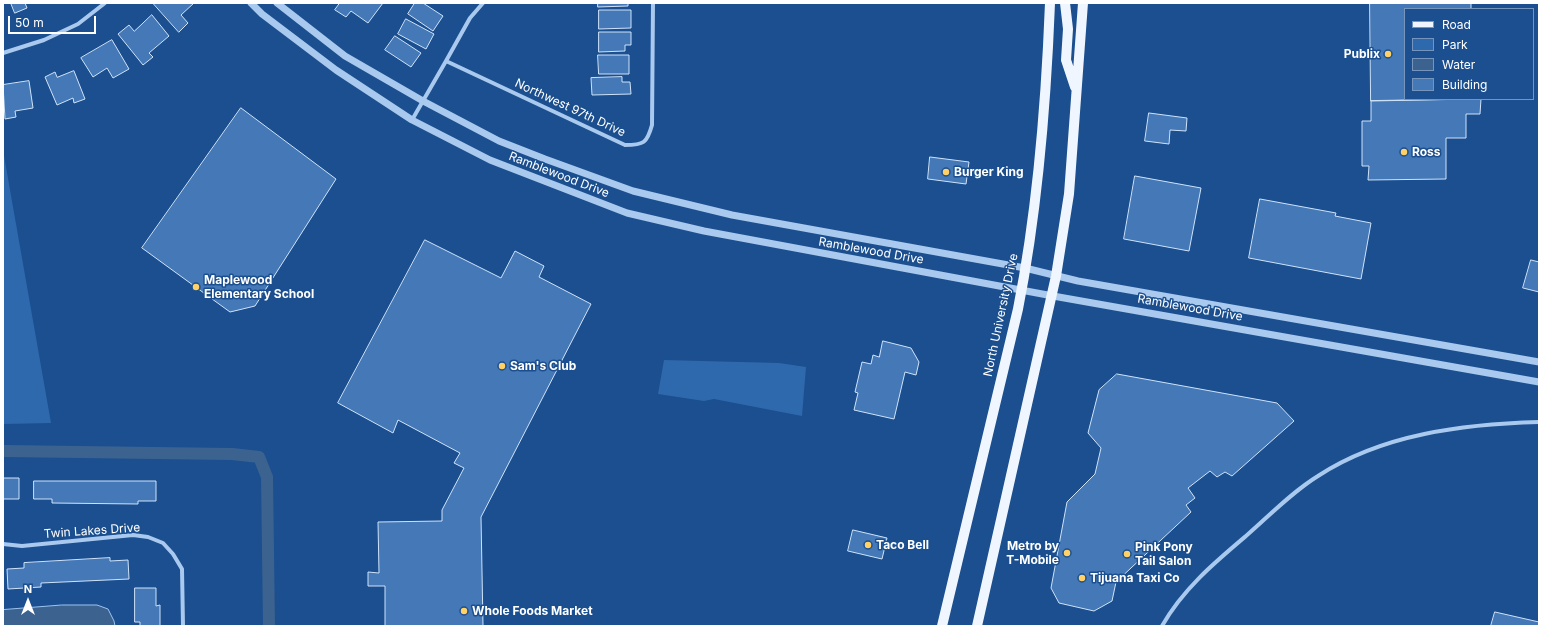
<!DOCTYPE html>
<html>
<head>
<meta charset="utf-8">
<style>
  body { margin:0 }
  #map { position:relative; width:1542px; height:629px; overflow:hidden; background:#1b4f8f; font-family:Inter,sans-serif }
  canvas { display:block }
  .frame { position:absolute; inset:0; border:4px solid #fff; pointer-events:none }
  .legend { position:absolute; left:1404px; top:8px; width:130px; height:92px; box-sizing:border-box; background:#1b4f8f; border:1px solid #7695bc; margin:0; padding:5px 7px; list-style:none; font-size:12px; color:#fff }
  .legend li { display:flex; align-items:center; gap:8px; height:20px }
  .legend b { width:20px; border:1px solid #7695bc }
  .north { position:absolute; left:8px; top:581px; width:40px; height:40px; -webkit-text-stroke:3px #1b4f8f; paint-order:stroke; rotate:0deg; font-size:11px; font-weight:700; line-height:16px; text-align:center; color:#fff }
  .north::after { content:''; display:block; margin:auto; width:14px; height:18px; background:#fff; clip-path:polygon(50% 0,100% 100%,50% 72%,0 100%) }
  .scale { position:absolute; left:8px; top:16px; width:88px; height:18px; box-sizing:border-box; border:2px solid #fff; border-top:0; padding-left:5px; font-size:12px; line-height:14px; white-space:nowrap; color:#fff; -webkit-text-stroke:3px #1b4f8f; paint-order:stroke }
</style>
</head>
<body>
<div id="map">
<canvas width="1542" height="629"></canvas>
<div class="frame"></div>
<ul class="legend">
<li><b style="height:5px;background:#f0f6ff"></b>Road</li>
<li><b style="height:11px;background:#2e69ad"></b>Park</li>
<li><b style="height:11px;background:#3c6290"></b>Water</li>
<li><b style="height:11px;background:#4478b7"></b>Building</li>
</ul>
<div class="north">N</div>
<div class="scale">50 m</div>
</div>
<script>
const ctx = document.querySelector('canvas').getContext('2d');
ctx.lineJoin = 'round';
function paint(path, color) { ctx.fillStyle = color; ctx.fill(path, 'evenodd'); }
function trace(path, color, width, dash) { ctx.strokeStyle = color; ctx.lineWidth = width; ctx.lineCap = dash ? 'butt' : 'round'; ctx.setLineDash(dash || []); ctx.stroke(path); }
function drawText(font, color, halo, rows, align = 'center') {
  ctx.font = font + ' Inter,sans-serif'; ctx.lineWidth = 3; ctx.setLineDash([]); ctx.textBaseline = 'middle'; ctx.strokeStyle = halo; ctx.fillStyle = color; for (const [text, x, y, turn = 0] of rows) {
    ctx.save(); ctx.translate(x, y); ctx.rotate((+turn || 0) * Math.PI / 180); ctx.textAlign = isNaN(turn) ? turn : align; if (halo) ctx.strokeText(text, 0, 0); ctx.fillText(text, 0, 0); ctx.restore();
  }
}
paint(new Path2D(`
  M3,150L51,423L3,424Z
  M664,360L779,363L806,367L802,416L714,399L704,401L658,394Z`), '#2e69ad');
const water = new Path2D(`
  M62,605H97L108,609L114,621L115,626H3V610Z`);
paint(water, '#3c6290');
trace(water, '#9cc4f0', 1);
trace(new Path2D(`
  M3,451L232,454L259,457L267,477L269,626`), '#3c6290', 12);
const building = new Path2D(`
  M11,3H25L27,8L15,13Z
  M153,3H194L181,15L188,23L179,32Z
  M340,3H383L368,23L351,11L346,17L335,10Z
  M415,3H423L443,16L433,31L408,14Z
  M598,3H628V6L598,7Z
  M1370,3H1471V9H1405V99H1472L1371,101Z
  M599,10H631V28L599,29Z
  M152,15L169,36L149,53L153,57L143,65L118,34L129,25L134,31Z
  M406,19L434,34L426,49L398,34Z
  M599,32H631V45H625V51L599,52Z
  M395,36L421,53L411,67L385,50Z
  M112,40L129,69L113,78L107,68L93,77L81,58Z
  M598,55H629V74H599Z
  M74,71L85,99L74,103L73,98L57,105L45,77L55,72L57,77Z
  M622,77V82H630L631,94L592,95L591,78Z
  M29,81L33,108L15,111L16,117L5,119L3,85Z
  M1472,99H1481L1480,114H1466V138H1446V179L1368,180L1369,166H1362V121H1371V101Z
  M241,108L336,179L255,306L230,312L142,248Z
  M1149,113L1187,118L1186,131L1170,130L1169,144L1145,141Z
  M930,157L969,162L966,184L928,179Z
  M1135,176L1201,188L1189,251L1124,239Z
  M1260,199L1336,213L1335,216L1371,223L1361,279L1249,258Z
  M425,240L501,278L515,251L544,266L539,277L591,304L481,517L483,626H385V586H368V572L379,573L378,522L442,521V510L464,468L454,463L460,453L398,420L393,433L338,403Z
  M1531,260L1539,262V292L1523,288Z
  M883,341L911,348L919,362L916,375L905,372L894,419L854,410L858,393L855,392L862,362L871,364L873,355L879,357Z
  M1117,374L1277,403L1294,421L1232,476L1225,472L1217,477L1210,471L1188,488L1195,498L1186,505L1191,512L1116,582L1112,601L1094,611L1059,603L1051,588L1067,502L1095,474L1101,448L1088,433L1099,390Z
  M3,478H19V499H3Z
  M34,481H156V501H138V504L52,503V499H34Z
  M853,530L887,538L882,559L848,551Z
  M110,558V561L128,560L129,579L41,583V587L8,589L7,569L24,568V563Z
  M135,588H156V606L160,605V626H140V622H135Z
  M1495,612L1539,622V626H1491Z`);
paint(building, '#4478b7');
trace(building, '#cfe3fa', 1);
trace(new Path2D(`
  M483,3L470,18L446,61L625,145C644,145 647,143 652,125L653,3
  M3,53L44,40L78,24L105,3
  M412,120L446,61
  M3,544L22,546L133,535L148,537L163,543L173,554L182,569L183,626
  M1162,626C1183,589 1214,563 1246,536C1269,516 1292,492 1318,476C1382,434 1464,424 1539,422`), '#a9c9ee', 4);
trace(new Path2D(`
  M251,3L262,14L336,70L412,120L490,160L627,213L704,231L1053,296L1539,382
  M277,3L345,56L423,101L499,141L545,159L633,191L732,215L1025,268L1078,281L1539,362`), '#a9c9ee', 7);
trace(new Path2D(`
  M1065,3L1068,29L1066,60L1075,87
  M942,626L1018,309C1038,208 1046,106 1050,3
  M977,626L1056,276L1069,194L1083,3`), '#f0f6ff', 10);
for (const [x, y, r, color] of [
  [1388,54,4,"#ffd166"],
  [1404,152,4,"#ffd166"],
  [946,172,4,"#ffd166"],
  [196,287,4,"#ffd166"],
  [502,366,4,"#ffd166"],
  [868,545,4,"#ffd166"],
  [1067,553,4,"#ffd166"],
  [1127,554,4,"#ffd166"],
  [1082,578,4,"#ffd166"],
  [464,611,4,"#ffd166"]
]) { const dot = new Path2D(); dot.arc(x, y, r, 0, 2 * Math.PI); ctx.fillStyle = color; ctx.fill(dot); trace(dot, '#1b4f8f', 1.5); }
drawText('bold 12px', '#fff', '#1b4f8f', [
  ["Publix",1380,54,"right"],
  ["Ross",1412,152],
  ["Burger King",954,172],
  ["Maplewood",204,280],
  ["Elementary School",204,294],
  ["Sam's Club",510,366],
  ["Taco Bell",876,545],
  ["Metro by",1059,546,"right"],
  ["T-Mobile",1059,560,"right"],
  ["Pink Pony",1135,547],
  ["Tail Salon",1135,561],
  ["Tijuana Taxi Co",1090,578],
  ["Whole Foods Market",472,611]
], 'left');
drawText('12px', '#fff', '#1b4f8f', [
  ["Northwest 97th Drive",570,108,25],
  ["Ramblewood Drive",559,175,21],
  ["Ramblewood Drive",871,251,10],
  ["Ramblewood Drive",1190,308,10],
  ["North University Drive",1001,315,-78],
  ["Twin Lakes Drive",92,531,-4]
]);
</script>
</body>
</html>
